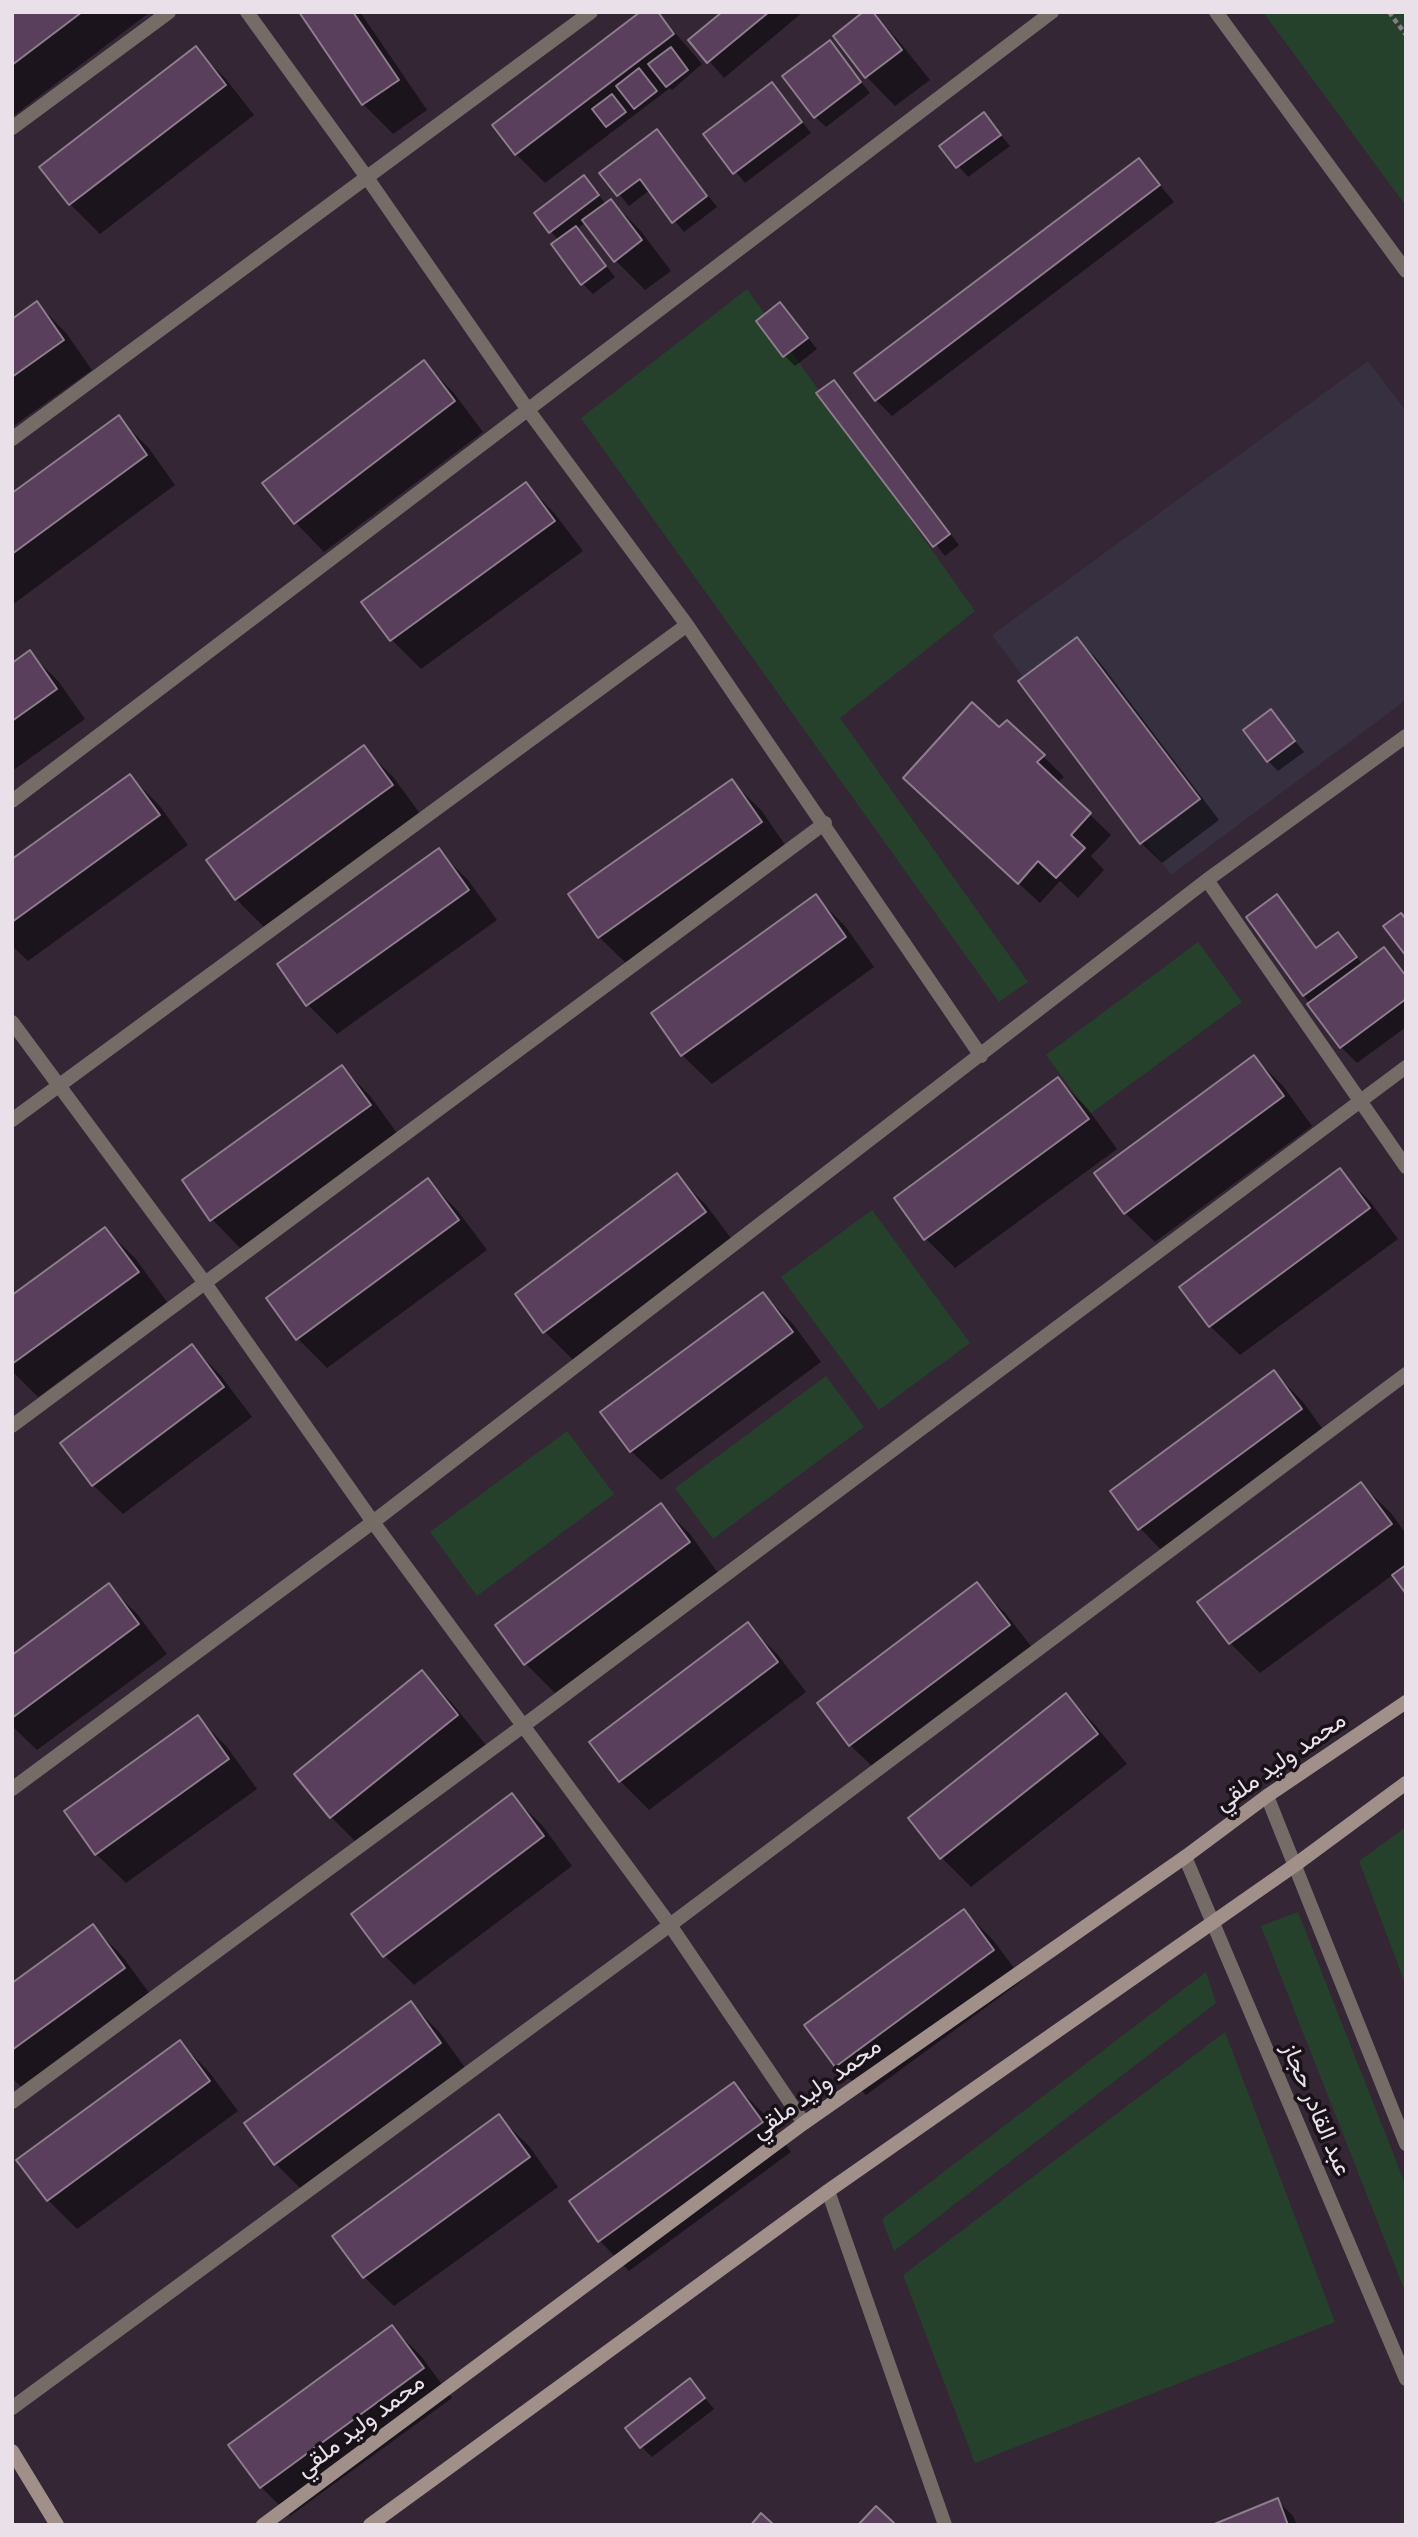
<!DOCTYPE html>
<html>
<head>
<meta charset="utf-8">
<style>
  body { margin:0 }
  #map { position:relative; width:1418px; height:2537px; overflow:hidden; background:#342635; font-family:Ubuntu,sans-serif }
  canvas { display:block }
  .frame { position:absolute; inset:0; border:14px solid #eae0ea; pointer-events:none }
</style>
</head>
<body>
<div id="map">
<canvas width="1418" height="2537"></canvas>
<div class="frame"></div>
</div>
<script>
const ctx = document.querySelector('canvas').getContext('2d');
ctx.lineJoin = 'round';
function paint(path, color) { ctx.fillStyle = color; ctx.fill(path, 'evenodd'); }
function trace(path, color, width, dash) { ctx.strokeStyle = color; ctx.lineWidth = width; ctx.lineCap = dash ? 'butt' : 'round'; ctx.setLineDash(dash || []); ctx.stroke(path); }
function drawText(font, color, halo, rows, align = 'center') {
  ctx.font = font + ' Ubuntu,Vazirmatn,sans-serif'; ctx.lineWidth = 7; ctx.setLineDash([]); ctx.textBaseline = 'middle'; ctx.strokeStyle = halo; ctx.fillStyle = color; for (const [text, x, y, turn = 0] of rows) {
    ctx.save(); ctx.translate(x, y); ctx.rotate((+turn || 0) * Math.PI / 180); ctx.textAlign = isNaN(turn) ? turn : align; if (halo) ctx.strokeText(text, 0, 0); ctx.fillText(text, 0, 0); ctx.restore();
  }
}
paint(new Path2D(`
  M1368,361L1406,411V700L1171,875L992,635Z`), '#363040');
paint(new Path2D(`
  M1263,12H1406V206Z
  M747,289L975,611L840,718L1028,982L999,1002L581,418Z
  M1198,942L1242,1002L1090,1114L1046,1055Z
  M872,1210L970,1343L879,1410L781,1277Z
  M826,1376L864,1427L713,1539L675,1488Z
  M567,1431L614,1494L477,1596L430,1532Z
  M1406,1827V1986L1359,1861Z
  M1298,1912L1406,2186V2294L1261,1926Z
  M1206,1972L1216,2003L894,2251L882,2219Z
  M1225,2032L1335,2322L975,2463L903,2275Z`), '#26412b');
paint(new Path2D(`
  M12,12H150L12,117Z
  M301,12H360L427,110L393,134L363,104Z
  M657,12L702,64L672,90L670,88L545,183L516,154Z
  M724,12H803L724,78L691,40Z
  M871,12L898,40L930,80L895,106L866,76Z
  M829,42L870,93L826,127L815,117Z
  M196,49L225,78L254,115L100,234L70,204L42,167Z
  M772,84L811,133L745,183L705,134Z
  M983,114L1010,146L968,177L942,146Z
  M657,131L717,207L684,232L650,190L629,206L602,173Z
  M1139,160L1174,202L892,416L876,400Z
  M584,177L606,204L611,201L640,230L671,271L645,290L616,261L586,222L577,229L615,277L593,294L582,283L559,240L550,231Z
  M37,303L66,333L92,370L12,427V321Z
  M780,304L817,349L795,366L785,356Z
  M424,363L453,392L483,432L324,552L295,522Z
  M833,382L959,545L945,556L819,394Z
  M118,418L148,447L175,485L12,605V495Z
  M526,484L555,514L583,551L421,669L392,640Z
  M1077,639L1098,660L1219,820L1162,863L1141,843Z
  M30,653L59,682L85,719L12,771V665Z
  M1270,711L1304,752L1278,771L1268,761Z
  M999,730L1043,756L1064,777L1057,783L1111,835L1091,856L1104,870L1078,898L1060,881L1040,903L926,798Z
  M364,748L393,777L421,815L266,929L236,899Z
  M130,776L159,805L188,845L28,961L12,946V861Z
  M731,781L761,810L790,852L629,966L599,937Z
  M439,851L468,880L497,920L337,1034L308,1005Z
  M1277,896L1318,949L1338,934L1363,965L1384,949L1406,973V1027L1357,1063L1341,1047L1248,918Z
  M816,897L845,926L874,967L712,1084L682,1055Z
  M1254,1057L1283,1086L1312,1126L1155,1242L1125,1213Z
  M342,1067L371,1097L399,1136L241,1249L212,1219Z
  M1058,1079L1088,1109L1117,1149L955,1268L926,1239L896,1199Z
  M1339,1171L1369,1200L1398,1239L1240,1355L1210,1326L1181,1287Z
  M677,1176L706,1205L734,1242L574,1361L545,1332L517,1294Z
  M428,1181L457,1210L487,1250L327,1368L298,1339L268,1298Z
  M105,1229L135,1258L167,1302L38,1397L12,1371V1297Z
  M763,1294L793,1324L821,1362L661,1480L631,1451L603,1413Z
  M192,1346L221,1376L252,1417L123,1514L93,1485L63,1444Z
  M1274,1372L1303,1402L1330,1439L1169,1558L1140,1528Z
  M1361,1484L1391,1513L1406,1534V1591L1394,1574L1260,1673L1230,1643L1200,1602Z
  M660,1505L690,1534L718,1573L555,1693L526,1664L497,1626Z
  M977,1585L1006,1614L1038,1655L880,1774L850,1745Z
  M109,1586L138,1615L167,1654L37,1750L12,1726V1657Z
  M748,1625L777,1654L806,1692L649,1810L620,1781Z
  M422,1672L451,1702L486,1745L360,1846L331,1817Z
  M1066,1695L1095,1725L1127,1764L971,1887L942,1858Z
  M198,1718L227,1747L257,1789L126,1883L96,1854Z
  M512,1796L542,1825L572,1866L414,1985L385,1956Z
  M964,1911L993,1940L1023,1980L866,2095L837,2066Z
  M93,1926L122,1956L153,1998L26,2091L12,2078V1985Z
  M411,2003L440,2033L469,2073L305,2193L275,2163Z
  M180,2042L209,2072L238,2111L77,2229L48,2200Z
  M734,2084L763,2113L791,2152L629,2271L600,2241L571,2202Z
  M499,2117L529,2146L558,2187L394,2306L364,2277Z
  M392,2327L421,2356L452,2398L290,2516L261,2487Z
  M690,2380L714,2409L652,2457L642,2447Z
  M1278,2501L1293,2516L1297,2525H1216Z`), '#0007');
const building = new Path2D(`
  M12,12H82L12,65Z
  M299,12H353L399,80L362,105Z
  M640,12H658L674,34L515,155L492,125Z
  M722,12H769L707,63L688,40Z
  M863,12H873L902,50L865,78L833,36Z
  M830,40L861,82L814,118L782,76Z
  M196,46L226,85L69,205L39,167Z
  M671,47L688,70L666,87L648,64Z
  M639,68L657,91L634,109L616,86Z
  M772,82L802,122L733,174L703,134Z
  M612,94L626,112L606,127L592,109Z
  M984,112L1001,135L956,168L939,146Z
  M657,129L707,196L672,223L640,179L617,196L599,173Z
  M1139,158L1160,185L875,401L854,373Z
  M584,175L599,195L549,233L534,213Z
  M611,199L642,240L614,262L582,220Z
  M576,226L606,266L581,285L551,244Z
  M37,301L64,340L12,377V319Z
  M780,302L808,338L783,357L756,321Z
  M424,360L455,401L294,524L262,483Z
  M834,380L950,534L933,547L816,393Z
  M119,415L147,455L12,554V493Z
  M526,482L555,521L390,641L361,602Z
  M1077,637L1200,799L1140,844L1018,681Z
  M30,650L57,689L12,721V663Z
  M972,702L999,727L1007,720L1045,755L1037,762L1091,813L1071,835L1085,848L1056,878L1038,861L1018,884L903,778Z
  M1271,709L1295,741L1267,762L1243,730Z
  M364,745L393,785L235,900L206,860Z
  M130,774L160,815L12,922V859Z
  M732,779L762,822L598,938L568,894Z
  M439,848L469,890L306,1006L277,964Z
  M816,894L846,937L681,1056L651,1013Z
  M1277,894L1316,948L1338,932L1357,957L1303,996L1246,917Z
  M1401,913L1406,919V956L1383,926Z
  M1384,947L1406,976V999L1340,1048L1307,1004Z
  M1254,1055L1284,1096L1124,1214L1094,1173Z
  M342,1065L371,1105L210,1221L182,1180Z
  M1058,1077L1089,1119L924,1240L894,1198Z
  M1340,1168L1370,1208L1209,1327L1179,1287Z
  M677,1173L706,1212L543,1333L515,1294Z
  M428,1178L459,1220L296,1340L266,1298Z
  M105,1227L139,1272L12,1364V1295Z
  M763,1292L793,1332L630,1452L600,1412Z
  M192,1344L224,1387L92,1486L60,1443Z
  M1274,1370L1302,1409L1138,1530L1110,1491Z
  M1361,1482L1392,1524L1229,1644L1197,1602Z
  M661,1503L690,1542L524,1665L495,1625Z
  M1406,1565V1594L1392,1575Z
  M977,1582L1010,1625L849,1746L817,1703Z
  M109,1583L139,1624L12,1718V1655Z
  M748,1622L778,1662L619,1782L589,1742Z
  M422,1670L458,1715L330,1818L294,1774Z
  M1066,1693L1098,1734L940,1859L908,1818Z
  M198,1715L229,1759L95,1855L64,1811Z
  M512,1793L544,1836L383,1957L351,1914Z
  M964,1909L994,1950L835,2067L804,2025Z
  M93,1924L125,1968L12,2050V1983Z
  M411,2001L441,2043L274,2165L244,2123Z
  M180,2040L210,2081L47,2201L16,2160Z
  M734,2082L763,2122L598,2242L569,2201Z
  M499,2114L530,2157L363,2278L332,2236Z
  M392,2325L424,2368L260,2488L228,2445Z
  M690,2378L705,2398L640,2448L625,2428Z
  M1278,2498L1288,2525H1212Z
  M876,2506L894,2523L892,2525H858Z
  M761,2513L774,2525H751Z`);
paint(building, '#593f5b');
trace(building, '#8e7d8e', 2);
trace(new Path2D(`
  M1389,12L1406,35`), '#887b88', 4.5, [5, 3.5]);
trace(new Path2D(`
  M247,12L368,179L528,410L687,625L981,1056
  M1216,12L1406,271
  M12,128L169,12
  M12,439L591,12
  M12,801L1052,12
  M1207,880L1406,1167
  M12,1022L205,1283L373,1522L670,1925L804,2123
  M12,1120L687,625
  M12,1426L825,823
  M12,1789L373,1522L1207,880L1406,736
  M1267,1796L1406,2144
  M1185,1857L1406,2379
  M12,2102L523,1726L1406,1067
  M828,2191L945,2525
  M12,2408L670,1925L1406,1374`), '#766c67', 14);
trace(new Path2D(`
  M12,2451L57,2525
  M263,2525L804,2123L1185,1857L1267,1796L1406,1702
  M370,2525L828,2191L1295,1865L1406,1783`), '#a19089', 14);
drawText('24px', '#eae0ea', '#181118', [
  ["محمد وليد ملقي",1280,1761,-35],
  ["محمد وليد ملقي",816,2088,-36],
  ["عبد القادر حجاز",1317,2109,67],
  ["محمد وليد ملقي",360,2425,-37]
]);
</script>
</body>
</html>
